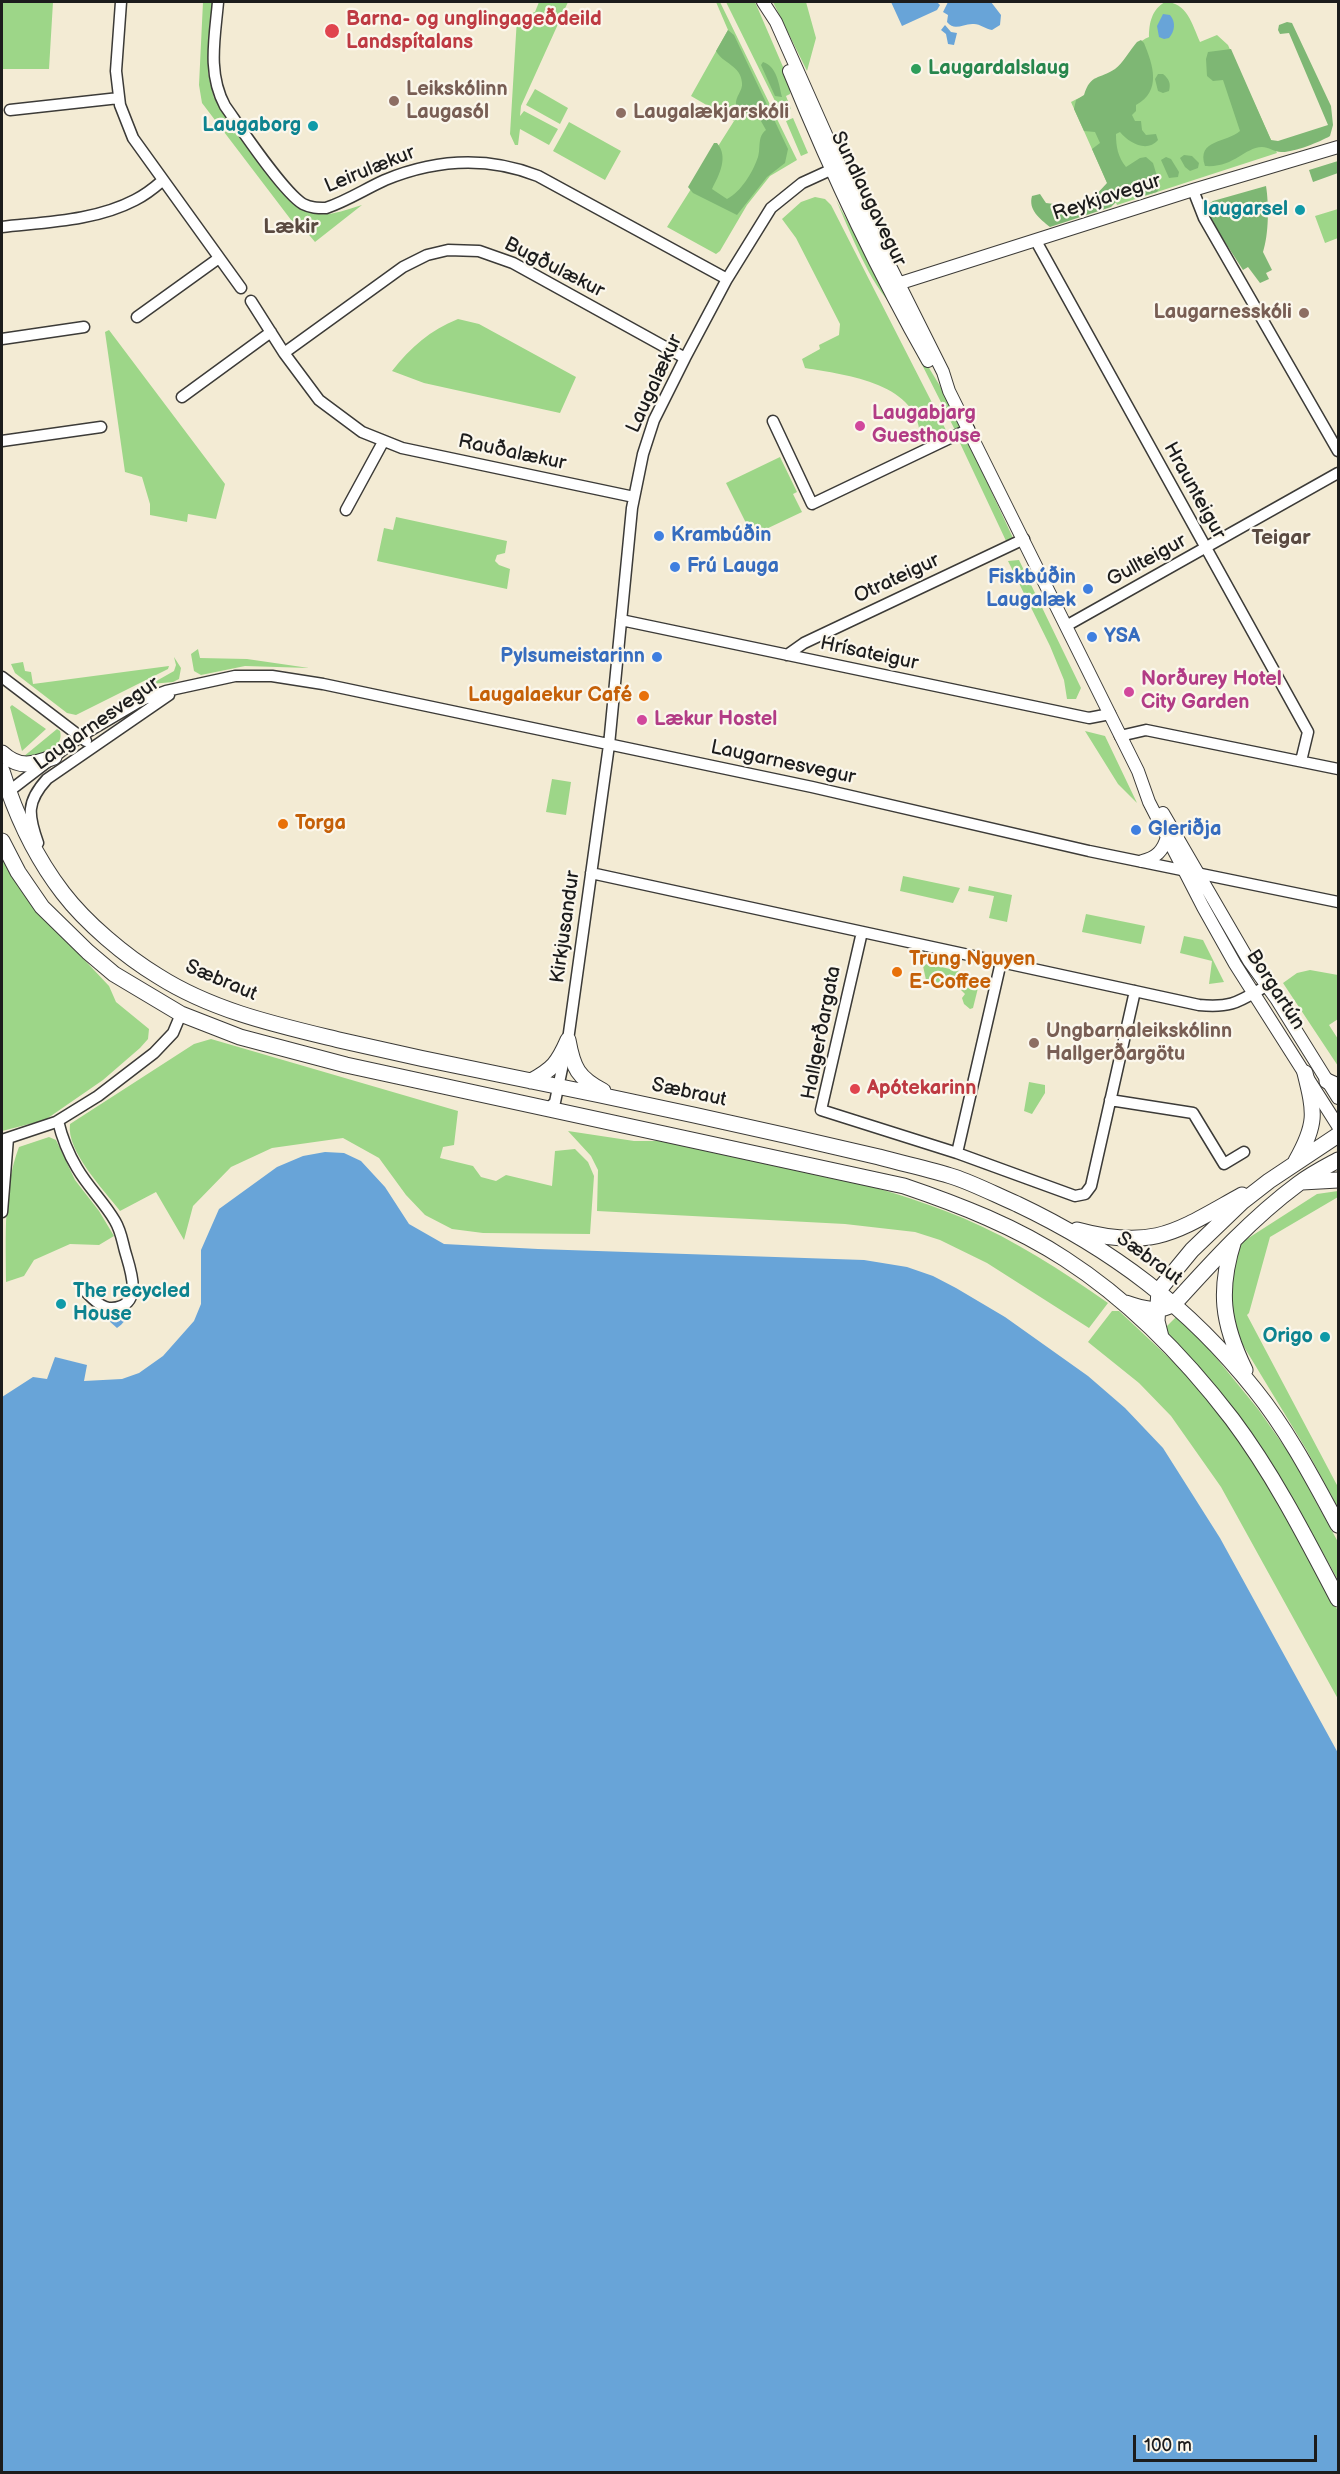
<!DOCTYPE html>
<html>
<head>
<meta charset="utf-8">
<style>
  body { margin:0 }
  #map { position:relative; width:1340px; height:2474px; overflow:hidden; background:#f3ebd4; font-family:"Balsamiq Sans",sans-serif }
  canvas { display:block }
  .frame { position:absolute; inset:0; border:3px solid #1c1c1c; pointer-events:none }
  .scale { position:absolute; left:1133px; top:2435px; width:184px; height:27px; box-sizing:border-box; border:3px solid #1c1c1c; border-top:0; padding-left:8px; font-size:18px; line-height:21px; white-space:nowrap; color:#1c1c1c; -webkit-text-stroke:4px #fbf7ec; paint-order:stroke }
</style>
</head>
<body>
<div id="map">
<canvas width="1340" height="2474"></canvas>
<div class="frame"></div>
<div class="scale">100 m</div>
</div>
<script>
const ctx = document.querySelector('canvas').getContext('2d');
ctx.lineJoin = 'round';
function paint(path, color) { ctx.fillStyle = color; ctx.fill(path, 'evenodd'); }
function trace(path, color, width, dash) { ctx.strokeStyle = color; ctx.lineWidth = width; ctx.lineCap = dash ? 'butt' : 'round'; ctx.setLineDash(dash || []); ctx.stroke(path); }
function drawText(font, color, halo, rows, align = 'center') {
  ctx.font = font + ' "Balsamiq Sans",sans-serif'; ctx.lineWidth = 4.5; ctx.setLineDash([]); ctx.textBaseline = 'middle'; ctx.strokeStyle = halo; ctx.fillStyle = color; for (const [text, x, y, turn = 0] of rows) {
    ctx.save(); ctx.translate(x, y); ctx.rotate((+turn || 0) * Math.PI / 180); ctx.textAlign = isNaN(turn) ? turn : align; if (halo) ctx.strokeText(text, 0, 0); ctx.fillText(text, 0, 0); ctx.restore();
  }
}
paint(new Path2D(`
  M2,2H53L49,69H2Z
  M203,2H213L208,73L214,98L289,200C316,221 331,215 362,205L315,242L305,230L301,233L202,103L199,85Z
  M539,2H568L521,106L520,116L524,111L558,129L549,145L520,129L518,145H515L510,134L517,18L535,12Z
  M716,2H720L797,160L770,176L747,205L720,251L716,254L667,227L734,121L691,96L728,30Z
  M726,2H755L790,83V94L786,96L791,109L781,112L778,107Z
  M773,2H806L816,38L807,71Z
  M1165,2C1187,2 1192,24 1200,42L1217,35L1228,45L1277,153L1117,205L1071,102C1085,95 1102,88 1113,76C1125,62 1130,45 1149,37C1149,23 1152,9 1165,2Z
  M535,89L568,108L560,124L526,105Z
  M793,118L808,153L801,156L786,121Z
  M569,122L621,151L605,180L553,151Z
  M815,197L825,199L831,205L949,436L931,446L920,440C922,383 846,375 805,368L802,359L820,349L819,345L839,335L840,324L796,238L782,219L801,202Z
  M836,200L894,307C870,285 850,231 836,200Z
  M1338,209V238L1325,243L1315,216Z
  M898,317L940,386L960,426L956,432Z
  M458,319L479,324L576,377L560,413L424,383L392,371C411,347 430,330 458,319Z
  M109,330L225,484L216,519L188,514L187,522L150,515V504L142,477L125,472L105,332Z
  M966,437L1013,538L1007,543L959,441Z
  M780,457L797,492L793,494L802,512L764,530L758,531L751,523L747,525L726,483Z
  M396,517L507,541L505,553L497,555L495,561L499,565L510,569L507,589L377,561L384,528L393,530Z
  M1019,560L1081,688L1076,699H1067L1064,680L1050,646L1008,561Z
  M198,649L200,658L247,659L309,668L245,666L201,675L194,671L191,654Z
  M174,657L181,668L179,679L173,682L151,684L174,671L176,665Z
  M23,662L25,671L31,672L33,684L169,666L168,669L76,715L67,713L15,673L11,664Z
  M12,705L46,729L22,751L10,707Z
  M57,729L60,731C64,746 47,752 35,759L23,757Z
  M1085,731L1105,736L1137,803L1118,784Z
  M552,779L571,782L566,815L546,812Z
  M2,853L47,920L109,986L116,1002L149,1029L148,1039L140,1048L103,1080L45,1120L2,1131Z
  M903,876L960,888L953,903L900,891Z
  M969,886L1012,895L1007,922L989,918L994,896L968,891Z
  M1086,914L1145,926L1141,944L1082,932Z
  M1184,936L1203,940L1224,982L1209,984L1212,961L1180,953Z
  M927,964L969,973L971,976L958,982H951L949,985L943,986L941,982L933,983L926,980L923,966Z
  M1310,970L1338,975V1019L1329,1025L1338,1039V1066L1283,983L1297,973Z
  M975,985L978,988L973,1008L970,1009L964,1004L962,998L965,994L961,990Z
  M211,1039L458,1111L454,1145L443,1147L440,1158L473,1166L481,1177L496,1181L506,1175L552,1186L555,1151L575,1149L588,1162L594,1176L590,1234L483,1233L452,1229L425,1215L406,1195L379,1158L343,1138L272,1148L231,1167L193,1206L184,1240L156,1192L120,1211C104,1190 66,1151 70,1124L194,1044Z
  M1029,1082L1045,1085V1093L1032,1114L1024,1111Z
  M568,1131L634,1141H669C768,1163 870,1179 963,1218C1015,1240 1062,1271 1108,1303L1089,1328L987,1263L940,1240L915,1232L845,1224L597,1211L598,1170L591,1156Z
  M49,1137L56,1140L75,1180L99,1211L114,1236L99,1245L70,1244L34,1260L24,1276L6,1282C6,1237 3,1189 19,1147Z
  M1338,1191V1197L1270,1237L1249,1313L1247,1315L1338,1487V1508L1306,1449L1238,1337L1230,1303L1236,1246L1317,1194Z
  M1112,1311H1119L1181,1369L1224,1419L1259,1470L1291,1523L1338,1611V1699L1221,1487L1171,1416L1139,1383L1088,1342Z
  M1176,1317L1209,1349L1258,1409L1291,1456L1338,1542V1580L1286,1487L1245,1425L1168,1335L1166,1327Z`), '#9dd688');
paint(new Path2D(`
  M1287,22L1292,23L1331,106L1333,125L1330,136C1320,142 1292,153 1281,152C1275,152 1268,147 1262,147C1243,148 1234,168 1205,166C1196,139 1227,143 1240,131L1223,80L1213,81L1207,76L1206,59L1208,52L1231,49L1271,140L1278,141L1328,125L1289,33L1280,34L1278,30L1279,25Z
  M728,30L734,35L788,149L785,163L767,177L737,215L693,193L688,187L714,143H717C729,157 719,175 712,189L727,199C741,192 753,172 758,157C761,147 757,137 766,130L757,114L745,113L736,105C735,96 743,91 742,83C741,65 723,64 716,51Z
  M1141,40L1144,43C1153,65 1162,91 1136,105V111L1132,115L1135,121H1141L1142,130L1146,135L1156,134L1158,140C1147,153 1129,143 1120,132L1116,134C1116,147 1118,157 1126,167L1140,158L1146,157L1153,163L1160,186L1157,192L1146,195L1131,193L1121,197L1111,207L1050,227C1040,219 1028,210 1032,196L1040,194L1046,203L1054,204L1059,210L1094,197L1107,183L1092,149L1100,143L1095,132L1084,131L1074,109L1076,100L1084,95C1091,73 1099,80 1115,69C1123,63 1130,50 1137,42Z
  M763,62C777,66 779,85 782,97L775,96L761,65Z
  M1158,74H1163C1169,79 1171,83 1169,91L1163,93L1158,91L1155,79Z
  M1184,155L1192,156L1199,163L1198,168L1190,171L1185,167L1180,158Z
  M1166,157L1171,159L1179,172L1178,177L1169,178L1161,160Z
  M1338,161V173L1313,182L1309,170Z
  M1266,186C1269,204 1269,234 1263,252L1272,270L1266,273L1269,279L1260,283L1248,267L1243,270L1203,208L1213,201Z`), '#7eb774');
paint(new Path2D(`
  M891,2H937L940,5L937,10L902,26Z
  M948,2H991L1001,15L1000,25L992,30C986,29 980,24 974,24C963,23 955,32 947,22L948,15L943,12Z
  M1163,14L1170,15C1176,22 1175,31 1169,38L1164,39L1159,37L1157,26Z
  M945,25L951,32L957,33L954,45L948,44L946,34L941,30Z
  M325,1152L344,1153L361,1161L385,1187L409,1224L444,1244L538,1249L864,1260L907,1267L933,1276L956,1288L1005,1317L1088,1376L1125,1408L1163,1448L1220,1538L1338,1753V2472H2V1397L33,1377L47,1379L55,1357L87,1365L84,1381L122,1379L139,1373L163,1356L194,1321L201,1304V1250L219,1209L277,1167L303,1156Z
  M130,1307L132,1311C130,1315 122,1325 117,1328L108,1320L115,1313L118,1315L124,1314Z`), '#68a4d8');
const minor = new Path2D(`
  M121,2L116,71L120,105L133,138L241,288
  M218,2C215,37 207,73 225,106C240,127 283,192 303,204C311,208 317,208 326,208C347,201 365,189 385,180C436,159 487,156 538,176L727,279
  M10,110L119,98
  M1193,190L1204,218L1338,451
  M2,227C46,222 95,221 135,200C145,195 154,188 162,181
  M1036,241L1308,732L1301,761
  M251,301L284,353L319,400L362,432L402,448L634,497
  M137,317L219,258
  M2,339L84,327
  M284,353L403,267L427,255L448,250L479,251L513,263L685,358
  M182,397L271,332
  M773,421L812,504L969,429
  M2,441L101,427
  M346,510L383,442
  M621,620L1089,718L1110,714
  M1066,626L1338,473
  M787,655L804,643L1024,539
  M2,677L86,741
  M1120,736L1146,730L1338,769
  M8,792L81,736L142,700L166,691L235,676H272L323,684L812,787L1089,851L1338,902
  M38,843C28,815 26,802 47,779L169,695
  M591,873L1199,1005C1232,1008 1238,1002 1266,986
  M862,932L821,1110L957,1153L1075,1196L1085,1194L1091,1186L1135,991
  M1110,1100L1193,1113L1224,1164L1244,1152
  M548,1109L555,1102L568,1040L609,745L632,508L643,454L654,420L685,358L727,279L771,208L802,183L837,167
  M58,1121C62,1138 68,1153 77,1168C88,1187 104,1202 115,1221C121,1231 122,1240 125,1251C130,1269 145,1306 112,1308C101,1308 93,1299 85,1291
  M2,1140L56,1122L98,1096L154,1053L173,1033L181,1014
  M957,1153L1001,962
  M2,1212L8,1138`);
const tertiary = new Path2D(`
  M763,2L776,22L840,166L943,372L949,391L1138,771L1149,802L1203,907L1235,964L1338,1126
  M789,71C830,171 875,268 928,361
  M888,287L1193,190L1338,147
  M1163,813L1249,961L1277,1000L1338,1098
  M1142,861C1156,858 1163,851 1167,837`);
const primary = new Path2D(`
  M2,753C19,769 33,765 54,757
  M2,771C15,813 36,858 63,893C86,923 125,956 158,976C213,1011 277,1025 339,1040C395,1053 451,1065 507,1076C632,1101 756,1128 879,1157C904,1164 929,1169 954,1177C975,1184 996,1195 1017,1204C1112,1249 1189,1307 1255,1390C1288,1431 1313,1479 1338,1525
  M2,841L18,872L42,907L88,952L114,974L181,1014L240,1037L346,1065L904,1186C960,1205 1016,1227 1065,1259C1130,1301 1186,1359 1232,1419C1274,1475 1306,1538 1338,1599
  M568,1040C573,1068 578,1078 603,1091
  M531,1081C553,1069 558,1063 568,1040
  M1327,1081L1338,1086
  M1296,1161C1317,1124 1315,1113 1305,1073
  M1302,1182L1338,1180
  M1077,1230C1154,1251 1177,1231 1242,1195
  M1234,1240C1218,1290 1222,1323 1245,1370
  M1126,1303C1143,1309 1158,1313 1174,1304C1213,1261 1252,1218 1298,1184C1311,1174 1325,1167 1338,1160
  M1161,1337L1157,1321L1159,1290L1192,1250L1242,1202L1269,1181L1338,1135`);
trace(minor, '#3c3b38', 13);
trace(tertiary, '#3c3b38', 14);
trace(primary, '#3c3b38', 17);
trace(minor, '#fff', 10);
trace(tertiary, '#fff', 12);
trace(primary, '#fff', 15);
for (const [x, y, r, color] of [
  [332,31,8,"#e0444e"],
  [916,69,6,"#2e9e5b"],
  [394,101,6,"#8d6e63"],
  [621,113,6,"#8d6e63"],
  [313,126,6,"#0f9aa8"],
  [1300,210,6,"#0f9aa8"],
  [1304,313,6,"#8d6e63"],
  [860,426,6,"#d1479c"],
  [659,536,6,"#3f7fe0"],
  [675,567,6,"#3f7fe0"],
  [1088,589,6,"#3f7fe0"],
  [1092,637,6,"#3f7fe0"],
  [657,657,6,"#3f7fe0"],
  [1129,692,6,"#d1479c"],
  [644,696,6,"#e8710a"],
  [642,720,6,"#d1479c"],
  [283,824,6,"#e8710a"],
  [1136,830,6,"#3f7fe0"],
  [897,972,6,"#e8710a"],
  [1034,1043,6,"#8d6e63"],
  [855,1089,6,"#e0444e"],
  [61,1304,6,"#0f9aa8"],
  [1325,1337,6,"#0f9aa8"]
]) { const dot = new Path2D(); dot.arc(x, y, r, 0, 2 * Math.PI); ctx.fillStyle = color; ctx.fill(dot); trace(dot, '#fbf7ec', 2); }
drawText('bold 20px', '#be3a42', '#fbf7ec', [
  ["Barna- og unglingageðdeild",346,20],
  ["Landspítalans",346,43],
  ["Apótekarinn",867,1089]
], 'left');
drawText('bold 20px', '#27864d', '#fbf7ec', [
  ["Laugardalslaug",928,69]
], 'left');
drawText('bold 20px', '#785e54', '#fbf7ec', [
  ["Leikskólinn",406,90],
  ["Laugasól",406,113],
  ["Laugalækjarskóli",633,113],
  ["Laugarnesskóli",1292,313,"right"],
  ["Ungbarnaleikskólinn",1046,1032],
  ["Hallgerðargötu",1046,1055]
], 'left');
drawText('bold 20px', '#0d838f', '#fbf7ec', [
  ["Laugaborg",301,126],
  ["laugarsel",1288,210],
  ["The recycled",73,1292,"left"],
  ["House",73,1315,"left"],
  ["Origo",1313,1337]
], 'right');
drawText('20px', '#1c1c1c', '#fbf7ec', [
  ["Leirulækur",370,170,-22],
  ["Reykjavegur",1107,198,-18],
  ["Sundlaugavegur",868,199,64],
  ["Bugðulækur",554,268,27],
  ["Laugalækur",655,384,-65],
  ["Rauðalækur",512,453,12],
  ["Hraunteigur",1194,491,61],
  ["Gullteigur",1147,561,-29],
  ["Otrateigur",897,579,-25],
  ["Hrísateigur",869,654,12],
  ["Laugarnesvegur",97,724,-35],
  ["Laugarnesvegur",783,763,12],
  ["Kirkjusandur",566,927,-82],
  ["Sæbraut",221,981,23],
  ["Borgartún",1275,990,57],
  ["Hallgerðargata",822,1033,-79],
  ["Sæbraut",689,1093,12],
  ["Sæbraut",1149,1259,36]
]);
drawText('bold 20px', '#b23c85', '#fbf7ec', [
  ["Laugabjarg",872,414],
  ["Guesthouse",872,437],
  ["Norðurey Hotel",1141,680],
  ["City Garden",1141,703],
  ["Lækur Hostel",654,720]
], 'left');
drawText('bold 20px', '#366cbe', '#fbf7ec', [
  ["Krambúðin",671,536],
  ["Frú Lauga",687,567],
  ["Fiskbúðin",1076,578,"right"],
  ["Laugalæk",1076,601,"right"],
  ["YSA",1104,637],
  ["Pylsumeistarinn",645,657,"right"],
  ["Gleriðja",1148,830]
], 'left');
drawText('bold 20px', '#c56008', '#fbf7ec', [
  ["Laugalaekur Café",632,696,"right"],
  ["Torga",295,824],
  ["Trung Nguyen",909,960],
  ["E-Coffee",909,983]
], 'left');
drawText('bold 21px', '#5a4a41', '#fbf7ec', [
  ["Lækir",291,228],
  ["Teigar",1281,539]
]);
</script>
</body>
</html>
